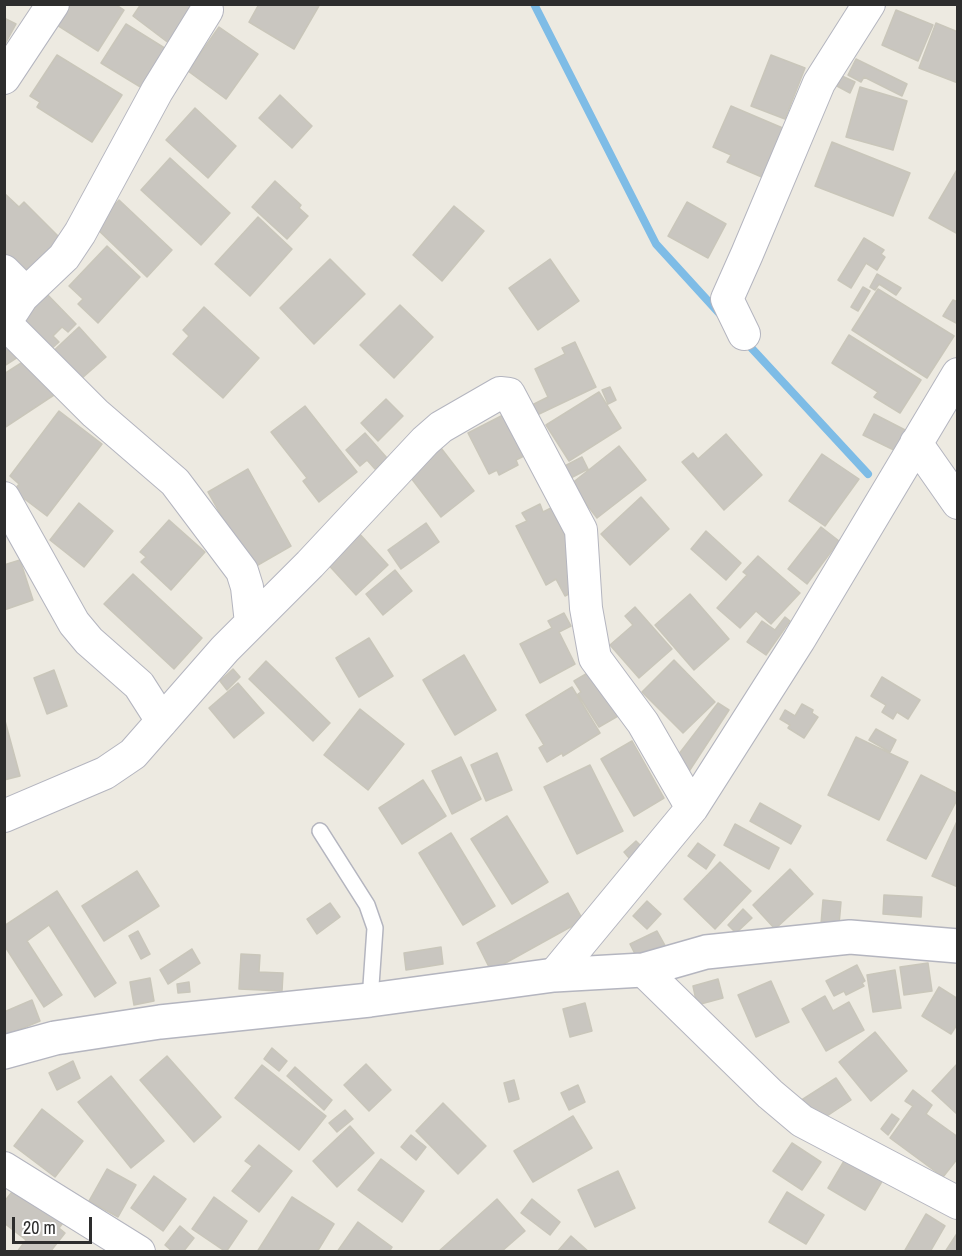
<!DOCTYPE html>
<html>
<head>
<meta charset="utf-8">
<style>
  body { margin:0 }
  #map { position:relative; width:962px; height:1256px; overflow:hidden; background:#edeae1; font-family:"Archivo Narrow",sans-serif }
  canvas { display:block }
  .frame { position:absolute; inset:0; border:6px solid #2d2d2d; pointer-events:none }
  .scale { position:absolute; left:12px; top:1217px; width:80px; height:27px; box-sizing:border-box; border:3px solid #2d2d2d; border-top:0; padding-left:8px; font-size:18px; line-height:21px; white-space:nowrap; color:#2d2d2d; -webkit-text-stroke:4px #fff; paint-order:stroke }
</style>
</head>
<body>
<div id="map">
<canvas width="962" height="1256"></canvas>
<div class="frame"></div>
<div class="scale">20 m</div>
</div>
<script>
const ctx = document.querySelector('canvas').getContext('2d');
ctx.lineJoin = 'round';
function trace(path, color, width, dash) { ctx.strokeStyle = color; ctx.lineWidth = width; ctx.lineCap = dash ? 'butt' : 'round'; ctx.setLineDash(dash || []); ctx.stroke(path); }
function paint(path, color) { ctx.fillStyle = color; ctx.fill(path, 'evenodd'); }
trace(new Path2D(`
  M534,4L656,244L719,313
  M744,340L868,474`), '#7ebce6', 8);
const building = new Path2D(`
  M70,4H115L124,10L98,51L57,25Z
  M141,4H195L170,44L133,16Z
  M259,4H320L294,49L249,22Z
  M896,10L933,25L918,61L882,45Z
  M4,18L16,24L4,46Z
  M936,23L958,32V83L919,68Z
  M126,24L171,52L147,91L101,63Z
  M219,27L258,54L226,99L188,71Z
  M57,55L122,95L92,142L37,107L40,102L30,96Z
  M771,55L805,68L785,119L751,106Z
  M856,59L907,84L902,96L864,77L861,82L848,75Z
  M842,76L855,82L850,93L837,86Z
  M860,87L907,101L893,150L846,137Z
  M280,95L312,126L292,148L259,118Z
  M731,106L785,129L764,178L727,162L731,155L713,147Z
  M195,108L236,146L208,178L166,140Z
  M832,142L910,173L893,216L815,186Z
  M170,158L230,213L201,245L141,190Z
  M958,168V234L929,218Z
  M275,181L301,205L299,208L308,216L287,239L252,207Z
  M4,193L19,207L24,202L62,240L27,275L4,252Z
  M119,200L172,250L147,277L94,226Z
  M687,202L726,224L708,258L668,236Z
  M454,206L484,231L442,281L413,255Z
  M258,217L292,249L250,296L215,264Z
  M864,238L884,250L881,254L885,257L877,270L866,263L851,288L838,280Z
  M107,246L140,277L98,323L78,304L83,299L69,286Z
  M330,259L365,294L314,344L280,308Z
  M550,259L579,301L538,330L509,288Z
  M877,274L901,288L896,295L879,284L875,290L870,287Z
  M863,287L870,291L858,311L851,307Z
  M42,289L76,324L68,332L62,327L53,336L59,342L50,350L22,322Z
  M878,289L954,336L927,378L852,330Z
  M953,300L958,302V324L943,316Z
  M400,305L433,337L394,378L360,345Z
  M204,307L259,358L223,398L173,354L189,336L183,330Z
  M79,327L106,357L73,386L47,357Z
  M849,335L921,380L900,413L874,397L878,392L832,363Z
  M4,336L18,357L4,366Z
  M575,342L596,387L537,415L532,405L548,397L535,369L565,354L562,348Z
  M29,358L54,395L4,428V374Z
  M610,387L616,400L608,404L602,390Z
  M599,392L621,428L569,461L546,425Z
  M386,399L403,416L378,441L361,423Z
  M305,406L357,472L319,502L303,481L307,478L271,432Z
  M59,411L102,444L47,516L14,491L19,484L10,476Z
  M505,414L526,455L516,460L518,465L499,475L497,470L489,474L468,433Z
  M874,414L909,432L898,452L863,435Z
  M365,433L387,458L375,469L367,460L360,466L346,450Z
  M726,434L762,475L724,510L682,462L693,453L698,459Z
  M619,446L646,480L597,518L571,484Z
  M441,448L474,491L441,517L408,474Z
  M822,454L859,479L825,526L789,501Z
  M582,457L588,469L565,481L559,469Z
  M248,469L291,546L251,569L208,492Z
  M641,497L669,529L630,565L601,534Z
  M79,503L113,531L84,567L50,540Z
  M540,504L543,512L551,508L577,559L582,587L565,596L556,579L546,585L516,526L527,521L522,513Z
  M169,520L205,552L171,590L141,562L146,557L140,552Z
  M426,523L439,542L401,569L388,550Z
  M821,527L839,541L807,584L788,569Z
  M357,531L388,565L356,595L324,560Z
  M706,531L741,563L726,580L691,549Z
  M758,556L800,593L771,624L756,611L740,628L717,608L747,575L743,572Z
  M20,560L33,600L4,610V565Z
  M395,570L412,591L383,615L366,594Z
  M133,574L202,638L174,669L104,604Z
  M690,594L729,639L694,670L655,625Z
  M635,607L672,649L639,678L610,645L633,625L625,616Z
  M564,613L571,626L559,632L575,664L540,683L520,644L552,628L548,621Z
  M785,617L790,621L766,655L747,642L762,621L775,630Z
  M369,638L393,676L359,697L336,658Z
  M464,655L496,710L455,735L423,680Z
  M674,660L715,702L683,733L642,692Z
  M266,661L330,723L313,741L249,679Z
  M233,669L240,677L227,690L220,681Z
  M54,670L67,706L47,714L34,678Z
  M591,671L618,716L599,727L578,694L581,692L574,681Z
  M882,677L920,700L908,719L897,712L893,719L882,712L886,705L871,696Z
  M238,683L264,713L234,738L209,708Z
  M572,687L600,733L563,756L562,753L547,762L539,748L544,745L526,715Z
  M718,703L729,710L686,776L672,763Z
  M802,704L813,710L812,713L818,717L804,738L788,728L790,725L780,719L785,710L795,716Z
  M360,709L404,744L368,790L324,755Z
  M4,717L20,776L4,780Z
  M876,729L896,740L890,752L869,740Z
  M856,737L908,762L879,820L828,795Z
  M632,741L664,798L634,816L601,759Z
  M497,753L512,790L486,801L471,765Z
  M461,757L481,799L452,814L432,771Z
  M590,765L623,831L577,854L544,787Z
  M921,775L958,794V798L926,859L887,840Z
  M423,780L446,816L402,844L379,808Z
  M760,803L801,826L791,844L750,821Z
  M507,816L548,882L512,904L471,839Z
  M958,819V887L932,876Z
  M735,824L779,848L769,869L724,845Z
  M451,833L495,906L463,925L419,853Z
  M636,841L648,853L635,865L624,852Z
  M698,843L715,855L706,869L688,856Z
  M720,862L751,891L715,929L684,899Z
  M790,869L813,894L775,929L753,905Z
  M137,871L159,906L104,941L82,906Z
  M57,891L116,983L95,997L49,925L27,941L62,995L44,1007L4,945V926Z
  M568,893L583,920L491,971L477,943Z
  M884,895L922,897L921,917L883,914Z
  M823,900L841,902L839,925L821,924Z
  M647,901L661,914L647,929L633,916Z
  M330,903L340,917L317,934L307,919Z
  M743,909L752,918L736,933L728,925Z
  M138,931L150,954L141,959L129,936Z
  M657,931L667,949L640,964L630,944Z
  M441,947L443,964L406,970L404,953Z
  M192,949L200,963L168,984L160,970Z
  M241,954L260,955L259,972L283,973L282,991L239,989Z
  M928,963L932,991L904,995L900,967Z
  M857,965L865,981L862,983L864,986L846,995L844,991L834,996L826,981Z
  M895,970L901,1008L873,1012L867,975Z
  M150,978L154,1001L134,1005L130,982Z
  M718,979L723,998L697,1005L693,986Z
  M771,981L789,1022L756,1037L738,995Z
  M189,982L190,992L178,993L177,984Z
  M939,987L958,999V1023L951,1034L922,1016Z
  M825,996L833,1011L849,1002L864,1030L826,1051L802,1009Z
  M32,1000L40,1021L4,1036V1012Z
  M585,1003L592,1031L570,1037L563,1009Z
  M875,1032L907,1071L871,1101L839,1062Z
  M272,1048L287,1061L279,1071L264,1059Z
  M167,1056L221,1117L194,1142L140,1080Z
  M73,1061L80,1078L57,1090L49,1073Z
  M958,1063V1115L932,1091Z
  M366,1064L391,1090L369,1111L344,1085Z
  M262,1065L326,1116L299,1150L235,1098Z
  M295,1067L332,1100L324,1110L287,1076Z
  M111,1076L164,1141L131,1168L78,1102Z
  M836,1078L851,1100L815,1124L800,1101Z
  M514,1080L519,1099L509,1102L504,1083Z
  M578,1085L585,1102L569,1110L561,1093Z
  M913,1090L932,1105L926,1114L958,1137V1158L943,1177L890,1138L913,1106L905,1101Z
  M443,1103L486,1146L458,1174L416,1131Z
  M42,1109L83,1141L55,1177L14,1146Z
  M345,1110L353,1119L337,1132L329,1123Z
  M892,1114L899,1119L888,1135L881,1129Z
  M573,1116L592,1148L533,1182L514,1151Z
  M350,1126L374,1153L337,1187L313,1161Z
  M411,1135L426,1147L416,1160L401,1147Z
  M792,1143L821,1162L802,1190L773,1171Z
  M259,1145L292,1171L259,1212L232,1191L252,1166L245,1161Z
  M847,1156L884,1178L865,1210L828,1188Z
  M381,1159L424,1191L402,1222L358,1190Z
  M107,1169L136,1185L118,1217L89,1201Z
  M618,1171L635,1208L595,1227L578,1190Z
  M154,1176L186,1199L163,1231L131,1208Z
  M19,1183L66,1219L59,1228L65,1233L50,1252H17L26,1240L4,1223V1202Z
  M787,1192L824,1215L806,1244L769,1222Z
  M214,1197L247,1221L226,1252L192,1229Z
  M292,1197L334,1224L317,1252H257Z
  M497,1199L525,1231L501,1252H438Z
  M532,1199L560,1222L550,1235L521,1213Z
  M926,1214L945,1226L930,1252H904Z
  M358,1222L392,1247L389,1252H337Z
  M180,1226L194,1238L183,1252H173L165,1245Z
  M958,1232V1252H945Z
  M571,1236L589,1252H557Z`);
paint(building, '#c9c6c0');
trace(building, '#c9c6ba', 1.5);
const lane = new Path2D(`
  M320,831L367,905L375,928L370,1000`);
const street = new Path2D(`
  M4,78L53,4
  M4,271L20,287L22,297L5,323L95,413L175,482L242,571L247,587L251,623
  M22,297L64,257L80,233L157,91L207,10
  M744,334L727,299L747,254L819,83L869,4
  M916,443L958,503
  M4,498L74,623L89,641L139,685L162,721
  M4,816L105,773L133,754L225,649L310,564L425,441L441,427L500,393L509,394L581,530L586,608L595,658L643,723L692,808
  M643,970L770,1094L802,1121L958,1203
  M554,975L692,808L799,640L958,374
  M4,1168L139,1252`);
const secondary = new Path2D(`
  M4,1052L55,1038L160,1022L370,1000L554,975L643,970L706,952L850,937L958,946`);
trace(lane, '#b4b5bf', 18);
trace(street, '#b4b5bf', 34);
trace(secondary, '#b4b5bf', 36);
trace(lane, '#fff', 15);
trace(street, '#fff', 32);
trace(secondary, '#fff', 33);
</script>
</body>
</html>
